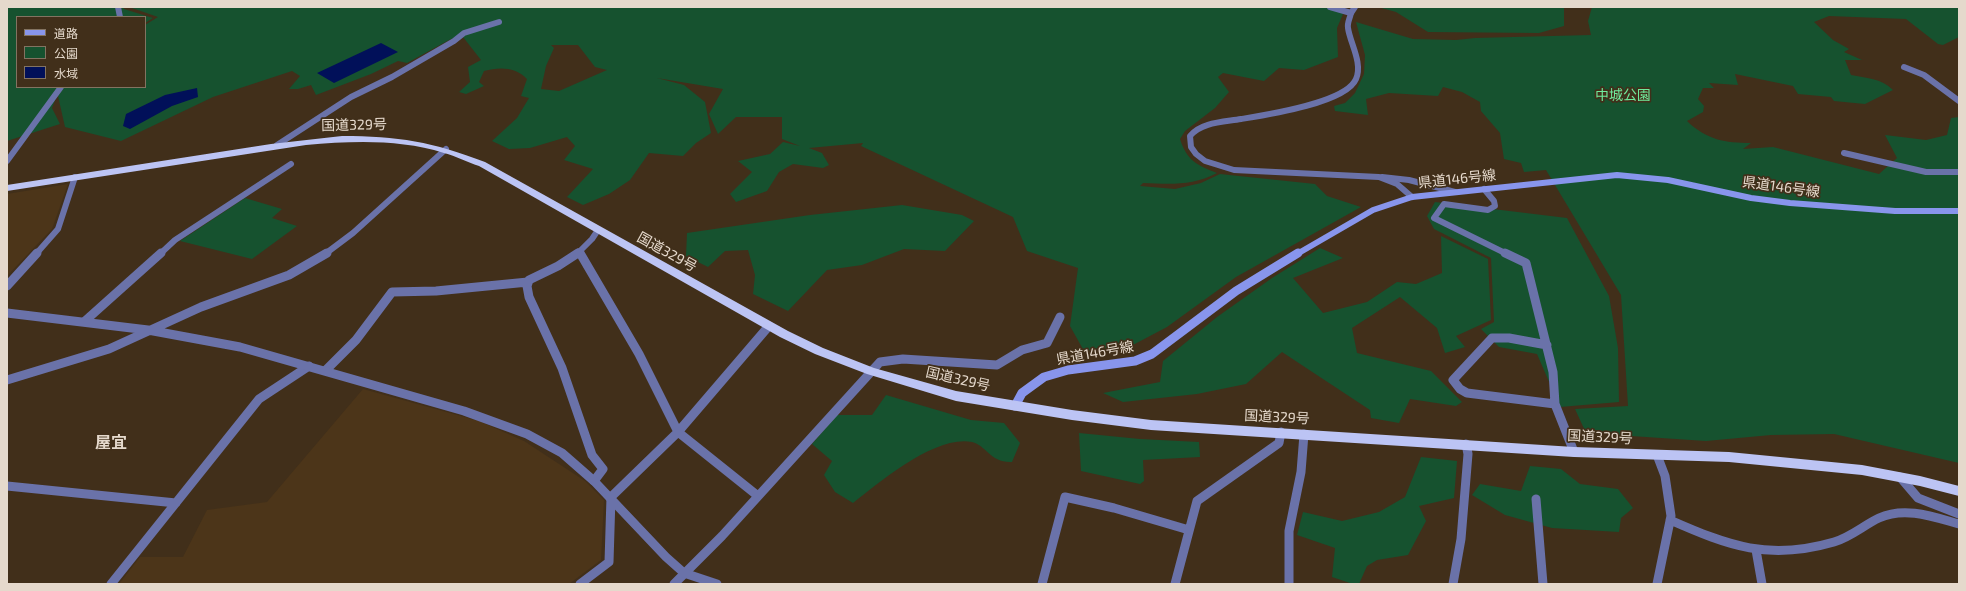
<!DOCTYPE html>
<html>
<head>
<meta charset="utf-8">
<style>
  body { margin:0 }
  #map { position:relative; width:1966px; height:591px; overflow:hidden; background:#412f1a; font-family:"Exo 2","Noto Sans JP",sans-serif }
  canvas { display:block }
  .frame { position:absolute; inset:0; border:8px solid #e5d9cc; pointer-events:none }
  .legend { position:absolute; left:16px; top:16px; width:130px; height:72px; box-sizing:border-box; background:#412f1a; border:1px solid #837361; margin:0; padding:5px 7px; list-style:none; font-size:12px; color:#e5d9cc }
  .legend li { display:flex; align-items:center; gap:8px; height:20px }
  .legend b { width:20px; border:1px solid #837361 }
</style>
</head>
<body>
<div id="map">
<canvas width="1966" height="591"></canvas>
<div class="frame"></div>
<ul class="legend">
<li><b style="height:5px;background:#8895ec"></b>道路</li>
<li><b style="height:11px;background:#16522f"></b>公園</li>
<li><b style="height:11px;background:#011059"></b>水域</li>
</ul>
</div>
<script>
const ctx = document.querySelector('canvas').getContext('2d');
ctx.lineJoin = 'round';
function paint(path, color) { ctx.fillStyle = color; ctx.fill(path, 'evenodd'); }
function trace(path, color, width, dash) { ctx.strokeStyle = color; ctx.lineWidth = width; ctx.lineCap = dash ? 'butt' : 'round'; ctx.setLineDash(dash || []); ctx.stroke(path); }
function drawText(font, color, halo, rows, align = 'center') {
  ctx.font = font + ' "Exo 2","Noto Sans JP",sans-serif'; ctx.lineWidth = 3.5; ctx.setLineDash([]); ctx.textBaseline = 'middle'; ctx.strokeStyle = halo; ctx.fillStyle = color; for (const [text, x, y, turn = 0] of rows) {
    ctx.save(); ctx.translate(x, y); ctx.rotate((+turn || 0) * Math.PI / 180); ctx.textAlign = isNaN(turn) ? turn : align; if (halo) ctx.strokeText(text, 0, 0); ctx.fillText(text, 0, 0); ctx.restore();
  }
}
paint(new Path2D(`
  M68,184L52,229L7,276V194Z
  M363,389L479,421L524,441L585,481L604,500L601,560L569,584H119L140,557H183L207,510L267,502Z`), '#4c3519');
paint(new Path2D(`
  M7,7H123L124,9L153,18L145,23V17H17V87H60L52,108L60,124L7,141Z
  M129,7H1346L1337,28L1338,57L1304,70L1279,68L1264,81L1223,73L1218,77L1229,92L1215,108L1185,131L1180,139C1187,161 1197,165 1217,173C1192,186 1171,184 1143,183L1140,186L1175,189L1201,183L1220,174L1315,184L1327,196L1361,207L1236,277L1167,327L1131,346L1084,351L1070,326L1078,268L1027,251L1013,217L861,146L863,143L809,148L822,153L829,165L823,168L793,164L779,172L767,191L736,202L730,194L752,172L738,161L770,154L783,142L800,146L782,139V117H736L718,134L709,114L723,89L657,78L684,85L705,102L711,133L696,143L683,156L649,153L630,180L609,194L583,205L567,197L593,169L564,160L575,146L567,137L530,148L509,149L492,141L517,118L529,98L521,96L527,79C515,67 500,67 484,71L479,82L484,86L466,94L459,92L470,82L468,67L481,60L463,37L451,39L407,63L398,61L371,74L316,95L311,85L298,89H289L300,76L292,71L213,97L121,141L65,127L58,96L64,87H145V25L158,17ZM551,45H578L595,67L607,70L559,91L541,89L546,66L554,48Z
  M1378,7H1564V26L1539,33L1428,32L1396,12Z
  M1592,7H1959V37L1943,45L1938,44L1906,19L1829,16L1814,22L1833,40L1849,49L1844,52L1862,60H1845L1851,75C1866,78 1881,78 1893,90L1865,104L1834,101L1831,97L1798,94L1793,86L1735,74L1738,85L1709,83L1714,88H1703L1698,99L1704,106L1703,112L1687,121C1707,140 1725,143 1751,143L1743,149L1773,147L1879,174L1897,158L1885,135L1926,140L1947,135L1951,118L1959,117V463L1834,434L1771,435L1706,441L1586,433L1575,409L1628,406L1621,295L1546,170L1524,172L1521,163L1504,159L1500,133L1481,111L1480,102L1462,92L1443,87L1438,96L1389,93L1366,99L1368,115L1335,111L1334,106L1345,103L1355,93L1364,74L1365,55L1356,22L1413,39L1456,40L1475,38L1591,35L1588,21Z
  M245,198L282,209L272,218L297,226L252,259L180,241Z
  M1435,202L1567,218L1609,296L1618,348L1619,402L1560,407L1537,354L1499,347L1481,329L1494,322L1491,258L1434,229L1427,216Z
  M902,205L962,215L974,221L945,251L904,249L862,265L827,270L788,311L753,294L755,275L748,250L725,251L708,267L686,256L687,233L810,215Z
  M1441,236L1488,259L1491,320L1456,336L1465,347L1445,353L1437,328L1400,297L1352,328L1357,353L1431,371L1462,402L1456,406L1410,399L1399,423L1371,418L1370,410L1282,352L1246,384L1197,394L1123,402L1103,393L1160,382L1163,361L1217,317L1272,278L1320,248L1343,258L1293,278L1323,313L1367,302L1397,282L1416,284L1442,273Z
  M886,395L971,420L1004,423L1020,443L1012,462C990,463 986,445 972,442C935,435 880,482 853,503L835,492L824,475L832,461L812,444L837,415H872Z
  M1079,433L1140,439L1199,442L1200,457L1143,460L1144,481L1140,484L1081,471Z
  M1421,457L1457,461L1454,498L1419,506L1426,521L1408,555L1377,560L1367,566L1359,584H1353L1332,577L1335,548L1297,535L1303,512L1342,521L1379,512L1405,497Z
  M1530,466L1561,469L1580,484L1618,489L1633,508L1621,518L1619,532L1552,528L1505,515L1472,495L1480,484L1521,491Z`), '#16522f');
paint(new Path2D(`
  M381,43L398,52L334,83L317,73Z
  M197,88L198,97L172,106L130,129L123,126L126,114L165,95Z`), '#011059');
trace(new Path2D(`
  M118,7L120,17
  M1351,13L1355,7
  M1904,67L1924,75L1959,101
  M277,145L351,97L392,77L454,41L464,33L499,22
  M1844,153L1926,172H1959
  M7,161L61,87
  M1382,177L1409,180L1455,192
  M1484,189L1494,201L1495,206L1488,210L1444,204L1434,218L1507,254
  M579,251L580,254
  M36,254L58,229L75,177
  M160,254L175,240L291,164
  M577,254L592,239L598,230`), '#6a72a9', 6);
trace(new Path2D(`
  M578,253L558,266L529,280L527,286L529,297L562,368L592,455L603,469L594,481
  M580,253L639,354L678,432L758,496
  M1505,253L1526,263L1553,372L1555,404L1574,452
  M7,286L37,253
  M85,321L161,253
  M1547,345L1509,338H1492L1453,380L1460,389L1467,393L1555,404
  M326,370L356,340L392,292L436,291L528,282
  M1657,455L1665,476L1671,516L1657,584
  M1900,477L1918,498L1959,514
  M7,486L176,503
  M1536,499L1543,584
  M1670,520C1729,546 1769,561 1834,542C1851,537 1864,525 1879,518C1905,506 1934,517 1959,524
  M1756,550L1762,584
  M111,584L259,399L309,366
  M580,584L609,562L611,497L678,432L768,327
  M674,584L722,536L880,362L903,359L997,365L1022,350L1047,343L1060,317
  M1042,584L1065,497L1114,508L1189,530
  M1175,584L1197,501L1279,443L1281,432
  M1289,584V531L1301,472L1304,434
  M1453,584L1461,539L1468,454L1466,444`), '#6a72a9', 9);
trace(new Path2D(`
  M1330,7L1351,13C1350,18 1347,23 1348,28C1350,43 1363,63 1356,79C1346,103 1266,115 1241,119C1224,122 1201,122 1190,136L1191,147L1196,154L1205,161L1234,170L1379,177L1397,184L1412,197
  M325,254L353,233L446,149`), '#6a72a9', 6);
trace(new Path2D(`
  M7,313L148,330L240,347L464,411L527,434L562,453L594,481L666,557L684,573L717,584
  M7,380L109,349L201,307L289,275L327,253`), '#6a72a9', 9);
trace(new Path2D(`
  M1297,254L1373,210L1412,197L1617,175L1668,180L1751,198L1790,203L1895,211H1959`), '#8895ec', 6);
trace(new Path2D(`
  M1015,406L1022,393L1044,377L1068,370L1135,361L1152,354L1236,291L1298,253`), '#8895ec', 9);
paint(new Path2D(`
  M342,136C398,136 433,142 485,162L788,331L823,348L874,368L956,391L1072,410L1151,420L1574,447L1729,452L1862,465L1920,476L1959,486V496L1920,486L1862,475L1729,462L1574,457L1151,430L1072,420L956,401L867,374L815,354L780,337L479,166C467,162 456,156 444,153C399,139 353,141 306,145L7,191V185L271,144Z`), '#bcc4f4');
drawText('14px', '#6feb9c', '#412f1a', [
  ["中城公園",1623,95]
]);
drawText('14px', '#e5d9cc', '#412f1a', [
  ["国道329号",354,125,-1],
  ["県道146号線",1457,179,-6],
  ["県道146号線",1781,187,8],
  ["国道329号",667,252,29],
  ["県道146号線",1095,353,-10],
  ["国道329号",958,379,13],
  ["国道329号",1277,417,3],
  ["国道329号",1600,437,3]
]);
drawText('bold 16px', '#e5d9cc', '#412f1a', [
  ["屋宜",111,443]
]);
</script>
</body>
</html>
